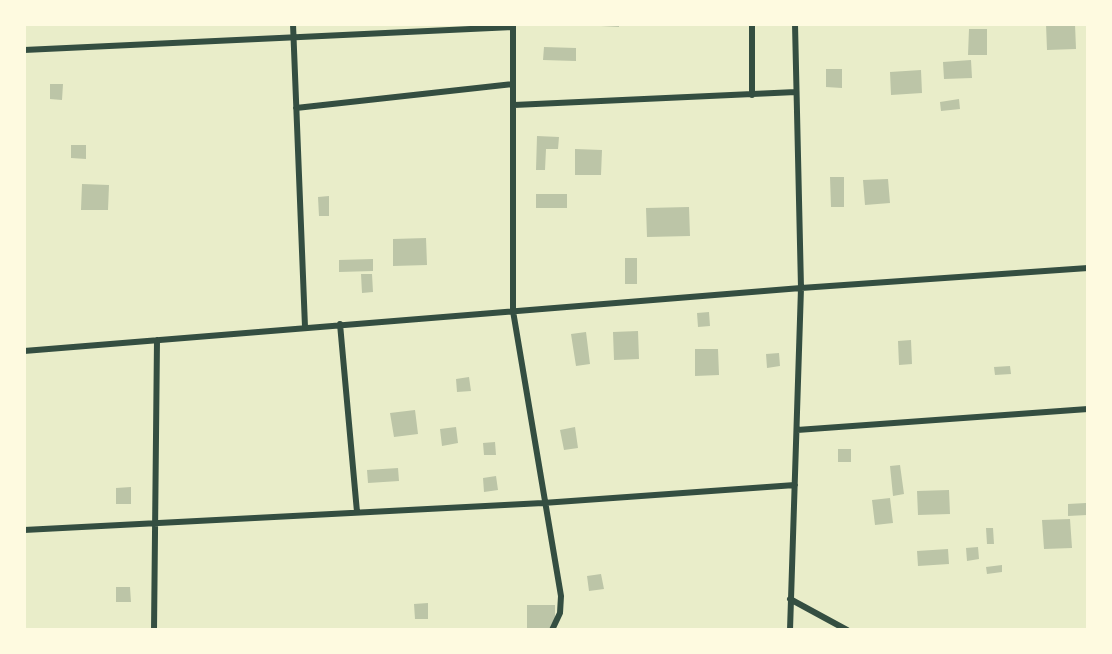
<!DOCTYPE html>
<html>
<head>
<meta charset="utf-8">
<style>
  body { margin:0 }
  #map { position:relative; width:1112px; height:654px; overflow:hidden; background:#e9edc9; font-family:Lora,serif }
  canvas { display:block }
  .frame { position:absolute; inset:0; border:26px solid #fefae0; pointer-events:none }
</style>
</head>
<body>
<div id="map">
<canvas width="1112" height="654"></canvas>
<div class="frame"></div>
</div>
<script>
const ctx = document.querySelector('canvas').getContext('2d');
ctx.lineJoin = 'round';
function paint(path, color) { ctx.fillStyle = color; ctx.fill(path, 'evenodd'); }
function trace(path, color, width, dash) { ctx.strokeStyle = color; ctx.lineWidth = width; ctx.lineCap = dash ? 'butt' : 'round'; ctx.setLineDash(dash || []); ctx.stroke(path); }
paint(new Path2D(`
  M601,24H619V27L601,26Z
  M1046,24H1075L1076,49L1047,50Z
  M969,29H987V55H968Z
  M544,47L576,48V61L543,60Z
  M971,60L972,78L944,79L943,62Z
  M826,69H842V88L826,87Z
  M921,70L922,93L891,95L890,72Z
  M50,84H63L62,100L50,99Z
  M959,99L960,109L941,111L940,102Z
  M537,136L559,137L558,149H546L545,170H536Z
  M71,145H86V159L71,158Z
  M575,149L602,150L601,175H575Z
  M830,177H844V207H831Z
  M888,179L890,203L865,205L863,180Z
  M82,184L109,185L108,210H81Z
  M536,194H567V208H536Z
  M329,196V216H319L318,197Z
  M689,207L690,236L647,237L646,208Z
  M426,238L427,265L393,266V239Z
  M625,258H637V284H625Z
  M373,259V271L339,272V260Z
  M361,274H372L373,292L362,293Z
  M709,312L710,326L698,327L697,313Z
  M638,331L639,359L614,360L613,332Z
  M586,332L590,364L576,366L571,334Z
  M911,340L912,364L899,365L898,341Z
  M695,349H718L719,375L695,376Z
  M779,353L780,366L767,368L766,354Z
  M1010,366L1011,374L995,375L994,367Z
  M469,377L471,391L457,392L456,379Z
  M415,410L418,434L394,437L390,413Z
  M456,427L458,443L442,446L440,429Z
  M575,427L578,448L564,450L560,430Z
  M495,442L496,455H484L483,443Z
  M838,449H851V462H838Z
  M900,465L904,494L893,496L890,466Z
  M398,468L399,481L368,483L367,470Z
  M496,476L498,490L484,492L483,478Z
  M131,487V504H116V488Z
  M949,490L950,514L918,515L917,491Z
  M890,498L893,523L875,525L872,500Z
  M1086,503L1087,515L1068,516V504Z
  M1070,519L1072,548L1044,549L1042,520Z
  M986,528H993L994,544H987Z
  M978,547L979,559L967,561L966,548Z
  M948,549L949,564L918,566L917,551Z
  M1002,565V572L987,574L986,567Z
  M601,574L604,589L589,591L587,576Z
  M116,587H130L131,602H116Z
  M428,603V619H415L414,604Z
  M527,605H555V630H527Z`), '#bcc5a7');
trace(new Path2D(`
  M293,24L305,327
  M513,24V311L561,596L560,613L552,630
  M752,24V95
  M24,50L513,27
  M514,105L796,92
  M296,108L513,84
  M340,324L357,512
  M24,351L801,288L1088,268
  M797,430L1088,409
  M24,530L543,503L795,485
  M790,599L847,630
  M154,630L157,340
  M790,630L801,288L795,24`), '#344e41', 6);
</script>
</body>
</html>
